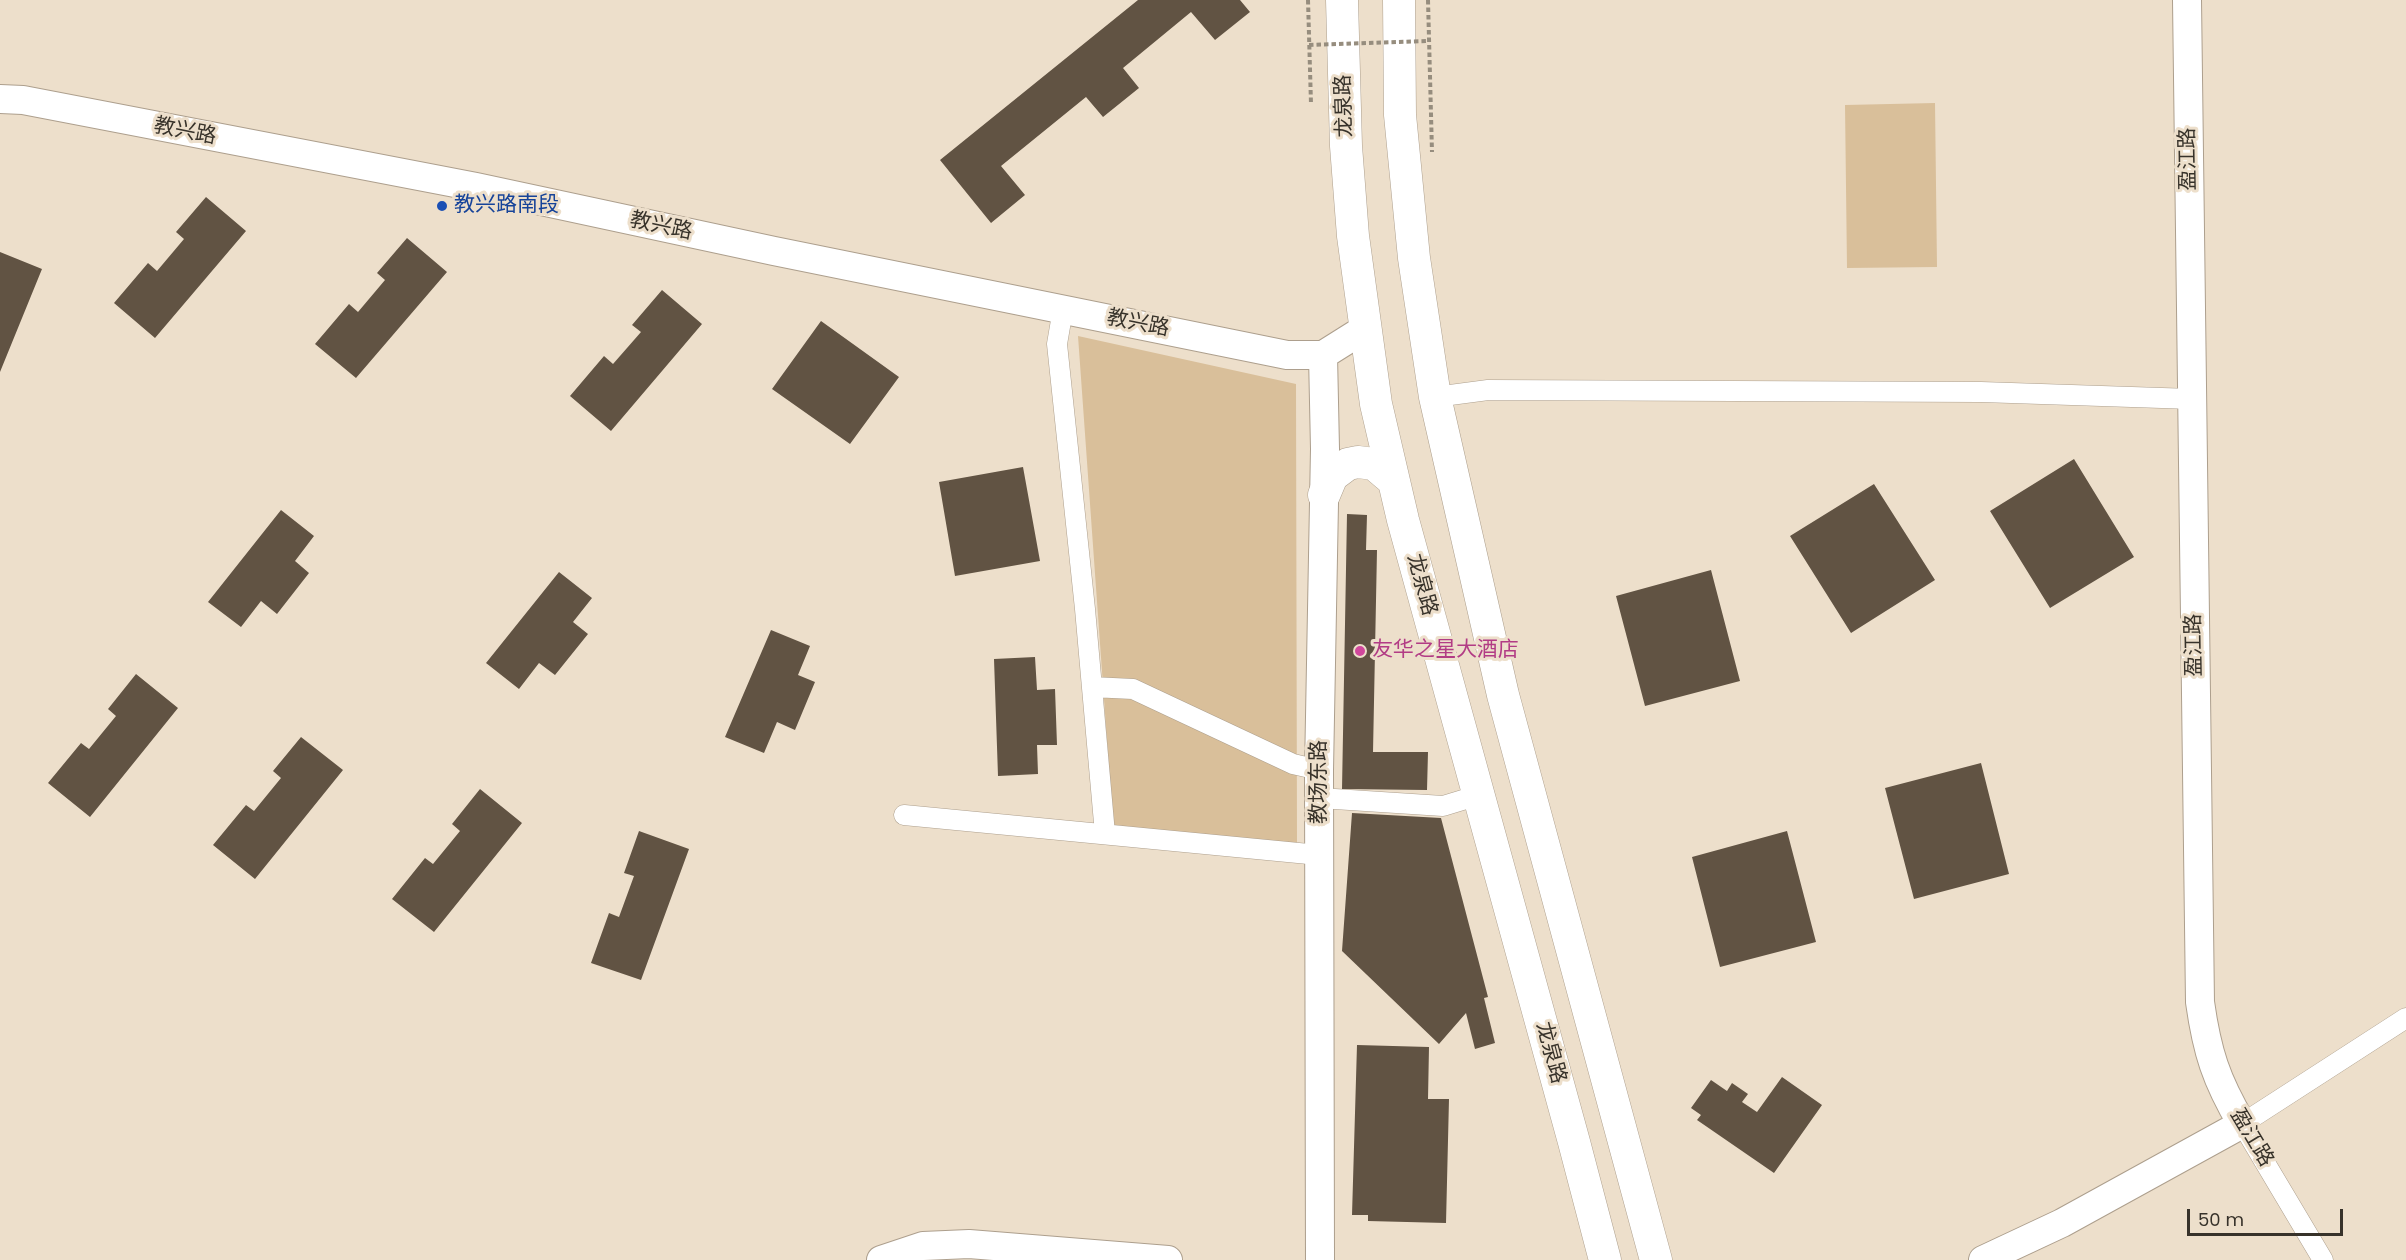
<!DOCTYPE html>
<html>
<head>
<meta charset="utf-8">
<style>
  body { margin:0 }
  #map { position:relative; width:2406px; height:1260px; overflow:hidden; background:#eddfcb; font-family:Poppins,sans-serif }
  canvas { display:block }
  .scale { position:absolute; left:2187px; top:1209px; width:156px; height:27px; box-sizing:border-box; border:3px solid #37322a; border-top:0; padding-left:8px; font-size:18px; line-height:21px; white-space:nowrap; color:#37322a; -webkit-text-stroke:4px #eddfcb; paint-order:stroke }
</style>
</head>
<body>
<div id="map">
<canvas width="2406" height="1260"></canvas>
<div class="scale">50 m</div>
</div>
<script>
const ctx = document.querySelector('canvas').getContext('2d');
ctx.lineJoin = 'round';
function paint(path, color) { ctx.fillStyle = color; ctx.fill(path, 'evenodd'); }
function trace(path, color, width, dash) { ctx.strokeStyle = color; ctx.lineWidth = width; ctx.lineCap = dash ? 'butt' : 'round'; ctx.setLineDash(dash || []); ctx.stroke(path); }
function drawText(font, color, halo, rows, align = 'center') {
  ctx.font = font + ' Poppins,"Noto Sans SC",sans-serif'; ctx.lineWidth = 6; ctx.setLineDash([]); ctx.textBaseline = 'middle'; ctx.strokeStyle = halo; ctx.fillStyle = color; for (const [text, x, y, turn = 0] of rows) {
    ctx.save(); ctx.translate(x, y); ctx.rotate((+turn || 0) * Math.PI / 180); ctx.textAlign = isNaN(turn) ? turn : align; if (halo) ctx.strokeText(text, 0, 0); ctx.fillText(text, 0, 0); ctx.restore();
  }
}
paint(new Path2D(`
  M1935,103L1937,267L1847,268L1845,105Z
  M1078,336L1296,384L1297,844L1113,825Z`), '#d9bf9a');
paint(new Path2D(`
  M1138,0H1240L1250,12L1215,40L1191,12L1123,68L1139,88L1103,117L1086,97L1001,166L1025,195L991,223L940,160Z
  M206,197L246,231L155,338L114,303L148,263L157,271L184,239L176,232Z
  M407,238L447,272L356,378L315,344L349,304L358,312L385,280L377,273Z
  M0,252L42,269L0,372Z
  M662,290L702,324L611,431L570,396L604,356L613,364L641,332L632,325Z
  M821,321L899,377L850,444L772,389Z
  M2074,459L2134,557L2050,608L1990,511Z
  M1023,467L1040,561L955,576L939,482Z
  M1874,484L1935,580L1851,633L1790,536Z
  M281,510L314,536L295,561L309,573L277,614L261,601L241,627L208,602Z
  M1347,514L1367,515L1366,550H1377L1373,752H1428L1427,790L1342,789Z
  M1711,570L1740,681L1645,706L1616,596Z
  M559,572L592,598L573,622L588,634L555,675L539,663L519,689L486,663Z
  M771,630L810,646L798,675L815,682L795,730L777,722L764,753L725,737Z
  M1035,657L1037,690L1055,689L1057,745H1037L1038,774L998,776L994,659Z
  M136,674L178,708L90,817L48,783L81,743L89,749L116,716L108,709Z
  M301,737L343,770L255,879L213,845L246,805L254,811L281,778L273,771Z
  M1981,763L2009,874L1914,899L1885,788Z
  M480,789L522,823L434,932L392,899L425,858L433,864L460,831L452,824Z
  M1352,813L1441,818L1488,997L1484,998L1495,1043L1475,1049L1466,1013L1439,1044L1342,951Z
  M639,831L689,849L641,980L591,963L609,913L619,917L634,876L624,873Z
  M1787,831L1816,942L1720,967L1692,857Z
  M1357,1045L1429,1047L1428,1099H1449L1446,1223L1368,1221V1215H1352Z
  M1782,1077L1822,1105L1774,1173L1697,1120L1701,1115L1691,1108L1711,1080L1727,1091L1732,1083L1748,1094L1742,1102L1757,1112Z`), '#615343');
const street = new Path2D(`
  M1063,309L1057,344L1085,609L1105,834
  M1435,397L1488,390L1981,392L2192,399
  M1092,687L1133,689L1293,764L1319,770
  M1319,798L1443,806L1479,795
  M904,815L1319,855
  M2323,1260L2242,1124L2406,1018`);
const secondary = new Path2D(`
  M0,99L23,100L476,187L774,251L1287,355H1323
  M1323,355L1366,328
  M881,1260L923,1246L969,1244L1168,1260
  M1320,1260L1319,770L1325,449L1323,355
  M1983,1260L2062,1223L2242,1124C2216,1080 2207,1052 2200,1002L2187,0`);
const primary = new Path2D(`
  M1342,0L1346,146L1353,236L1376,404L1403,520L1574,1142L1605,1260
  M1399,0L1400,115L1414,258L1435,397L1503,695L1656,1260
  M1324,495L1332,476L1348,464L1358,462L1374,464L1394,481`);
trace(street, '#ad9f8d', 21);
trace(secondary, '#ad9f8d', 30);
trace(primary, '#ad9f8d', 33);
trace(new Path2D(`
  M1308,0L1311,104
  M1428,0L1432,152`), '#968d7e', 4, [4.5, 3]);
trace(street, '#fff', 20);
trace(secondary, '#fff', 28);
trace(primary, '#fff', 32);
trace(new Path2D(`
  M1309,45L1429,41`), '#968d7e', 4, [4.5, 3]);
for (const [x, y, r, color] of [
  [442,206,6,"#1a4fb4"],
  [1360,651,6,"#d1479c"]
]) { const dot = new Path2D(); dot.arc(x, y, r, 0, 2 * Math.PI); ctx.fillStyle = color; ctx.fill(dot); trace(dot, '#eddfcb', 2); }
drawText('21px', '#37322a', '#eddfcb', [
  ["龙泉路",1345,106,-92],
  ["教兴路",185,132,11],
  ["盈江路",2189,159,-91],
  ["教兴路",661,227,12],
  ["教兴路",1138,324,11],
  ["龙泉路",1421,585,75],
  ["盈江路",2195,645,-91],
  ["教场东路",1320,782,-90],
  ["龙泉路",1550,1053,75],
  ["盈江路",2251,1138,59]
]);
drawText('21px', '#164399', '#eddfcb', [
  ["教兴路南段",454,206]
], 'left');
drawText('21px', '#b23c85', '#eddfcb', [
  ["友华之星大酒店",1372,651]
], 'left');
</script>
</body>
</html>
